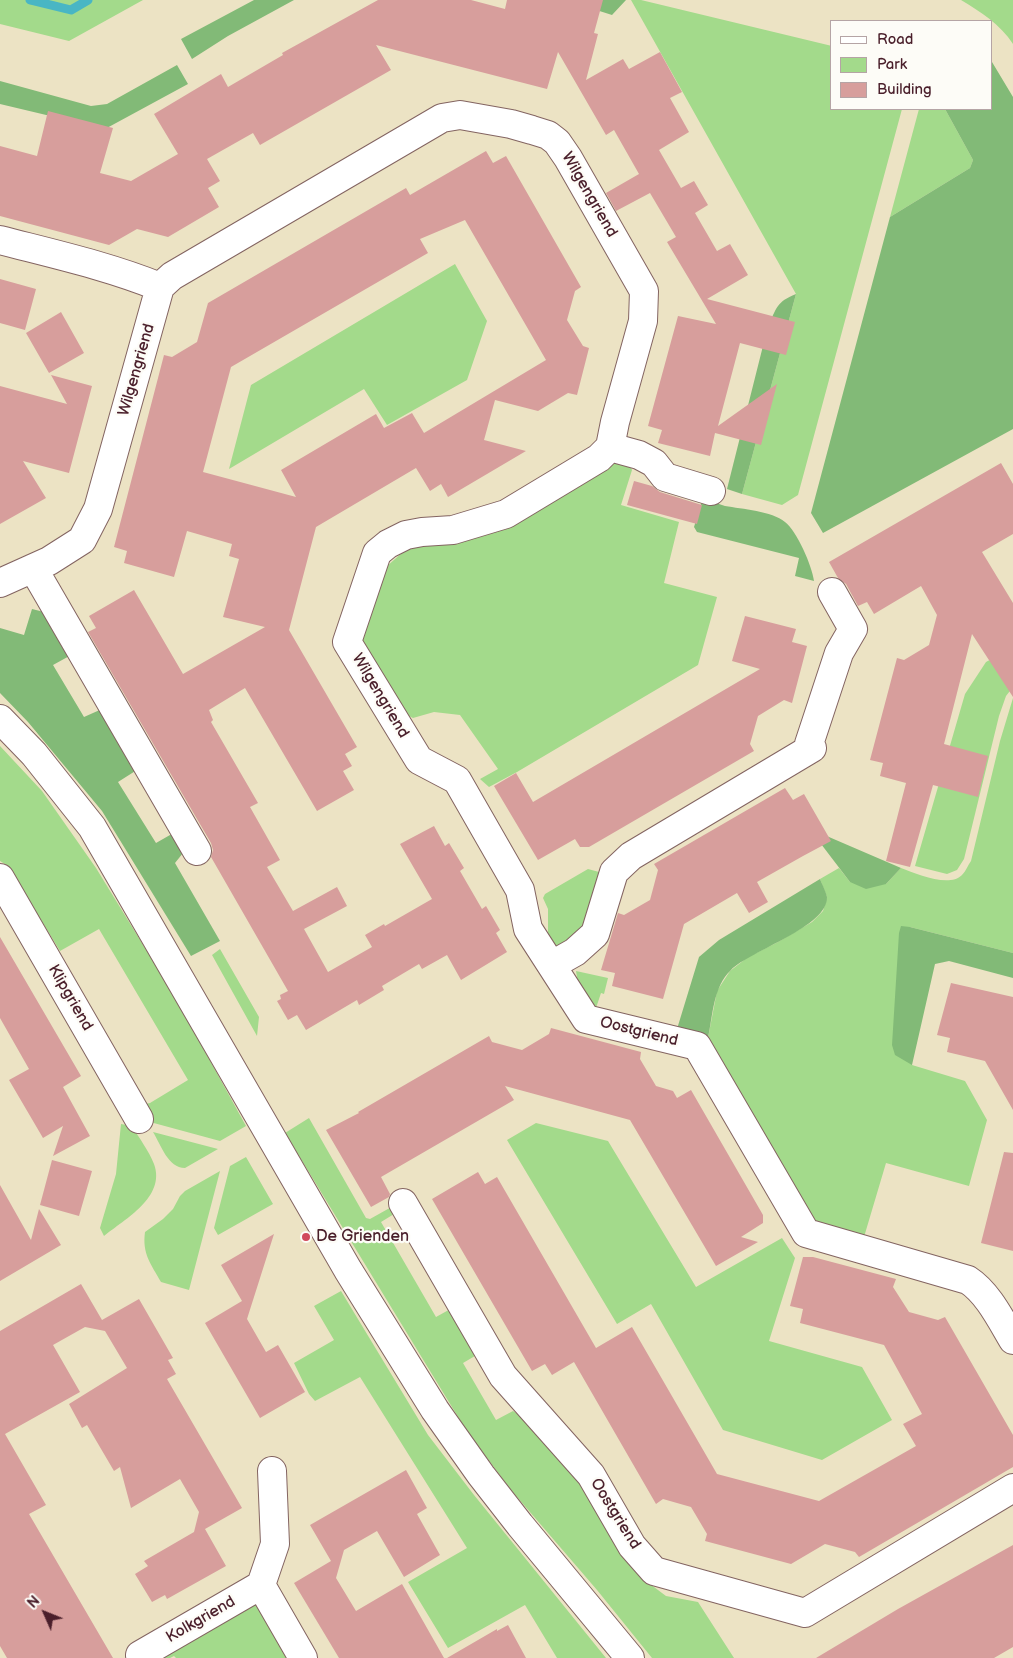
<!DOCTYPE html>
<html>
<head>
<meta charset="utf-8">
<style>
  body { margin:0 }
  #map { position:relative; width:1013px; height:1658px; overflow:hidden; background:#ece3c4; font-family:"Balsamiq Sans",sans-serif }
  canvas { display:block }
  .legend { position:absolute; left:830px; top:20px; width:162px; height:90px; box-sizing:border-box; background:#fdfcf7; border:1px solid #b5a4a5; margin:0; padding:6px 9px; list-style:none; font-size:15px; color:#4a1f2b }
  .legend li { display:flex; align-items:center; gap:10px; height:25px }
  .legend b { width:25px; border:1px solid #b5a4a5 }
  .north { position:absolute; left:20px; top:1588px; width:50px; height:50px; -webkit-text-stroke:4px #fdfcf7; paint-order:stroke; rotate:314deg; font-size:14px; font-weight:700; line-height:20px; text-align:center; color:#4a1f2b }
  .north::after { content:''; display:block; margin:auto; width:18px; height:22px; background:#4a1f2b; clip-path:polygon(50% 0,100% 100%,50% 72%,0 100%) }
</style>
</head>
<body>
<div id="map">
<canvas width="1013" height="1658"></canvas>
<ul class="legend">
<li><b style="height:6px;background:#fff"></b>Road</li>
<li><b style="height:14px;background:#a3da8b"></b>Park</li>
<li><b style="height:14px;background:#d79e9c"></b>Building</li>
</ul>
<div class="north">N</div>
</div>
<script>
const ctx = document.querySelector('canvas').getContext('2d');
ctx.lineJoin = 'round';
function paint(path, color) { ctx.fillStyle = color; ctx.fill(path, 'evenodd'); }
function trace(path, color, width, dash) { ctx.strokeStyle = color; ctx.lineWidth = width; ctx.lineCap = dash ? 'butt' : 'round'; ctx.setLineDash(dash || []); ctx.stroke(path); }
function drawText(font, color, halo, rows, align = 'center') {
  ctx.font = font + ' "Balsamiq Sans",sans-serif'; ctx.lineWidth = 4.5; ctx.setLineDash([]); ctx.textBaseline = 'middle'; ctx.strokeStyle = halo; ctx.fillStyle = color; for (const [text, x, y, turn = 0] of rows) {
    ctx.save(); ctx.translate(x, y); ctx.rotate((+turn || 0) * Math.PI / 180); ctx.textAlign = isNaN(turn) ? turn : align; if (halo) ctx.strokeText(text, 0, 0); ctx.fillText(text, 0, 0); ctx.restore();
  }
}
paint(new Path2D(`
  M0,0H143L69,41L0,24Z
  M631,0H641L832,46V109H902L798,495L782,505L742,494L796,294Z
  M961,0H1013V44C1000,24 981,12 961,0Z
  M919,109H945L973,160L970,168L890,217Z
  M455,264L487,321L467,380L387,425L364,389L229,469L251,385Z
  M617,457L627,459L632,470L621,505L679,522L664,583L717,597L698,665L517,772L489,787L480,779L498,769L460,715L434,712L413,718L395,709L355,643L378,574L403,552Z
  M1013,647V687L1006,696L999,716L964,859L957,870L947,874L915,866L965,694L986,662Z
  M1013,698V953L910,927L912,1065L965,1081L987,1120L969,1186L886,1163L864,1237L823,1227L802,1213L733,1087L708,1038L717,991L730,971L748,957L778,942L812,922L823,911L827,897L820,879L839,868L850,882L886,884L901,868C917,874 949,888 962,875C966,871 968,865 971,861L1000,741Z
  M0,746L42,791L96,868L175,997L246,1126L220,1141L150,1122L141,1105L150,1103L188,1080L99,929L60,951L8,866L0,861Z
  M588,869L599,872L587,928L567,945H555L548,936V909L543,898L545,894Z
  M220,949L259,1017L257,1036L212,955Z
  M576,971L608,978L604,994L601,993L594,1014L578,983Z
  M309,1118L366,1218L370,1219L395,1205L399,1211L381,1222L436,1317L454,1307L480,1353L463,1363L496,1420L513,1411L537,1427L566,1458L650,1584L666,1596L698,1602L734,1658H652L597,1590L511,1490L466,1430L285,1133Z
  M536,1123L608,1141L696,1287L782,1238L795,1258L769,1341L862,1367L892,1420L822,1460L723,1430L651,1304L617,1324L507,1140Z
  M121,1124L132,1126C139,1138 149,1151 154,1164C166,1197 125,1219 104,1236L100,1228L116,1174Z
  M153,1132L218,1149L185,1168C168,1168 161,1145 153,1132Z
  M246,1157L273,1204L218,1235L214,1228L230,1166Z
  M220,1171L189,1290L161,1282C151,1264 142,1254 145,1232L163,1219L173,1209L180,1196L185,1191Z
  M341,1291L428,1435L474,1495L606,1658H557L525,1605L448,1648L408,1582L467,1548L360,1377L315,1401L309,1394L294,1363L334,1340L314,1306Z
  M248,1578L295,1658H176L174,1656L170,1658H150L139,1639Z`), '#a3da8b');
paint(new Path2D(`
  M254,0H294L228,36L192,59L181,39Z
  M565,0H626L612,15Z
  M992,62L1013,97V429L823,533L811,513L890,217L970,168L973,160L945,109H992Z
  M177,65L188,84L105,129L0,104V81L91,106L107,104Z
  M796,294L742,494L727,489L768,326C777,308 776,302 796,294Z
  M703,498C711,500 718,504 725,506C742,509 772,511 785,522C797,531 812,566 814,581L795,576L799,558L697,532L694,527Z
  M32,609L44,612L73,654L53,665L84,717L102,709L140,768L118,782L156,843L177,831L187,848L175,863L220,941L191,956L102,811L28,722L0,693V628L24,635Z
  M822,834L901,868L886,884L866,889L850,882L818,840Z
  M820,879C822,884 826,892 827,897C828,927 751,950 731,970C713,987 713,1015 708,1038L677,1029L699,957L719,940Z
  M901,926L910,927L1013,953V978L949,961L935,964L912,1065L895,1055L892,1045L899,933Z`), '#82ba77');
trace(new Path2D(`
  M30,0L71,10L88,0`), '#49b6c4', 9);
paint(new Path2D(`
  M378,0H471L505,9L507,0H603L594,33L598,34L586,80L623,59L629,69L660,52L682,92L670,98L689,132L659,150L681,188L694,181L708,205L695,213L717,251L730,244L748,275L707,299L795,322L786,355L740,343L718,426L777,384L761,445L715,433L710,456L658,443L662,430L648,426L678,316L716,324L667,242L676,237L650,193L616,211L606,193L639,174L614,130L606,135L558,52L547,89L376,45L391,70L260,145L253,133L207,159L220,181L208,188L219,207L168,237L137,229L109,245L0,216V146L37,156L48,111L113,128L100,173L131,181L178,154L154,114L221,74L228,87L283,55L282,53Z
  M486,151L493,163L506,156L581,287L575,291L567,320L583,346L589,348L577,395L568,393L538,411L495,400L484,440L526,451L448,497L441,484L430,491L416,468L316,527L289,630L357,747L345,754L352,766L343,771L354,790L317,811L245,688L209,710L213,720L211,722L258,803L250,807L280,860L267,867L293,911L337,887L347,906L304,929L328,972L372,947L365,935L384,924L385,926L432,899L400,844L434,826L445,846L449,843L464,868L460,871L482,909L486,906L500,930L496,933L507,952L461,980L447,955L422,969L419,964L382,986L384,990L359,1005L357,1000L306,1030L297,1015L288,1020L277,1001L281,999L280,995L288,991L211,857L213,850L211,843L88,632L96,628L89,616L134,590L183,674L265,627L223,617L239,559L229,556L232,544L187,531L174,577L124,563L127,551L114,547L164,355L172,357L197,342L208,303L406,188L410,195ZM465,220L546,360L424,433L412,413L384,428L376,414L281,470L296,497L203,472L231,367L428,253L420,239Z
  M0,279L36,289L25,330L0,323Z
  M61,312L84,353L49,373L26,333Z
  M51,375L92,386L69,473L23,461L46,498L0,524V386L67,404Z
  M1001,463L1013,484V534L982,552L1013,603V697L972,634L944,744L988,756L978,797L933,785L910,867L886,861L906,783L880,776L883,763L870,760L897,658L904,660L929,645L937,615L921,586L874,614L867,602L858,606L846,584L838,578L829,562Z
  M634,481L652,486L660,492L702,505L697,524L627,505Z
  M745,616L796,629L792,642L807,646L792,703L784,700L758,716L750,744L754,751L589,847H580L575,839L538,860L494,786L516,773L533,802L760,669L732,661Z
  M785,788L793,800L804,794L831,841L803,856L757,882L768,902L749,913L737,893L684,924L663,999L612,986L615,973L601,970L618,913L624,915L650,900L658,870L654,864Z
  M0,937L81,1076L63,1087L90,1136L53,1156L63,1126L43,1138L9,1080L29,1069L0,1018Z
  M951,983L1013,997V1110L985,1061L947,1052L950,1038L937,1035Z
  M551,1028L641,1052L640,1059L656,1086L673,1091L677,1098L691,1090L763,1215V1223L741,1237L758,1242L716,1266L630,1120L505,1086L514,1100L381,1177L390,1194L389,1197L371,1207L326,1130L359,1113L358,1112L489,1036L492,1042L522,1050L549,1034Z
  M1004,1152L1013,1153V1251L981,1243Z
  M52,1160L92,1171L79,1216L40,1205Z
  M478,1172L485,1184L497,1177L596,1348L632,1327L717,1474L819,1501L916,1446L903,1424L922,1414L884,1345L800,1323L803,1309L790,1306L803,1257H813L896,1279L893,1287L909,1312L938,1320L945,1317L1013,1435V1467L859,1557L855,1552L825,1544L791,1564L705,1541L707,1534L691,1507L663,1499L656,1504L574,1362L552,1375L545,1364L532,1371L432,1199Z
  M0,1185L31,1240L39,1209L61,1245L0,1281Z
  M274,1234L247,1319L266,1352L278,1345L305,1392L260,1418L205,1323L242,1301L221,1265Z
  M81,1284L102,1320L139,1299L173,1358L168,1360L176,1374L167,1379L242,1508L205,1529L226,1566L167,1599L165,1595L152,1602L135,1574L148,1566L144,1561L194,1532L199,1512L180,1479L131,1508L120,1467L114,1471L87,1425L82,1428L69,1404L127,1368L105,1331L85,1327L53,1345L80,1392L5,1434L46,1505L29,1514L113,1658H7L0,1646V1331Z
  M406,1470L427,1508L417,1514L440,1555L404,1577L377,1531L344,1550L336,1578L356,1611L402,1584L444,1658H339L294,1583L331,1561L310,1525Z
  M1013,1545V1647L994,1658H816L898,1609Z
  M508,1625L526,1658H447L497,1629V1631Z`), '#d79e9c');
const minor = new Path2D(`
  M0,240C54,254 108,266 160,287
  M610,447L639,455L654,463L665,477L711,491
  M33,568L197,851
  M0,583L49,561L82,540L98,509L160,287L172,276L442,118L460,115L511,124L532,130L548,135L557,142L568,158L644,291L643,321L615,422L610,447L599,458L506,514L453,530L422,532L406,535L388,544L377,553L347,642L419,760L457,780L520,890L528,929L586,1019L697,1046L806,1233L968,1280C988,1293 1001,1320 1013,1340
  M0,719L34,754L92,827L348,1270L435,1410L481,1475L520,1525L630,1658
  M0,878L139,1119
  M552,965L575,952L595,934L614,872L631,856L812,748L809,744L839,653L853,629L832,592
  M403,1203L503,1376L591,1475L632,1546L654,1571L805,1613L1013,1488
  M261,1585L303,1658
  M140,1655L261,1585L275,1544L272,1471`);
trace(minor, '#836461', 30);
trace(minor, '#fff', 28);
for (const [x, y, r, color] of [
  [306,1237,5,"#d1495b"]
]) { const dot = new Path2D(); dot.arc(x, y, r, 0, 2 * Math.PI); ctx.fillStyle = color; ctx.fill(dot); trace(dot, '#fdfcf7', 2); }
drawText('16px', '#4a1f2b', '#fdfcf7', [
  ["Wilgengriend",589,195,60],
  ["Wilgengriend",137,370,-74],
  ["Wilgengriend",380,696,59],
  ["Klipgriend",70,998,60],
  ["Oostgriend",639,1032,14],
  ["Oostgriend",615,1514,58],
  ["Kolkgriend",201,1620,-30]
]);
drawText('16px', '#4a1f2b', '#fdfcf7', [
  ["De Grienden",316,1237]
], 'left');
</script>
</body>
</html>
